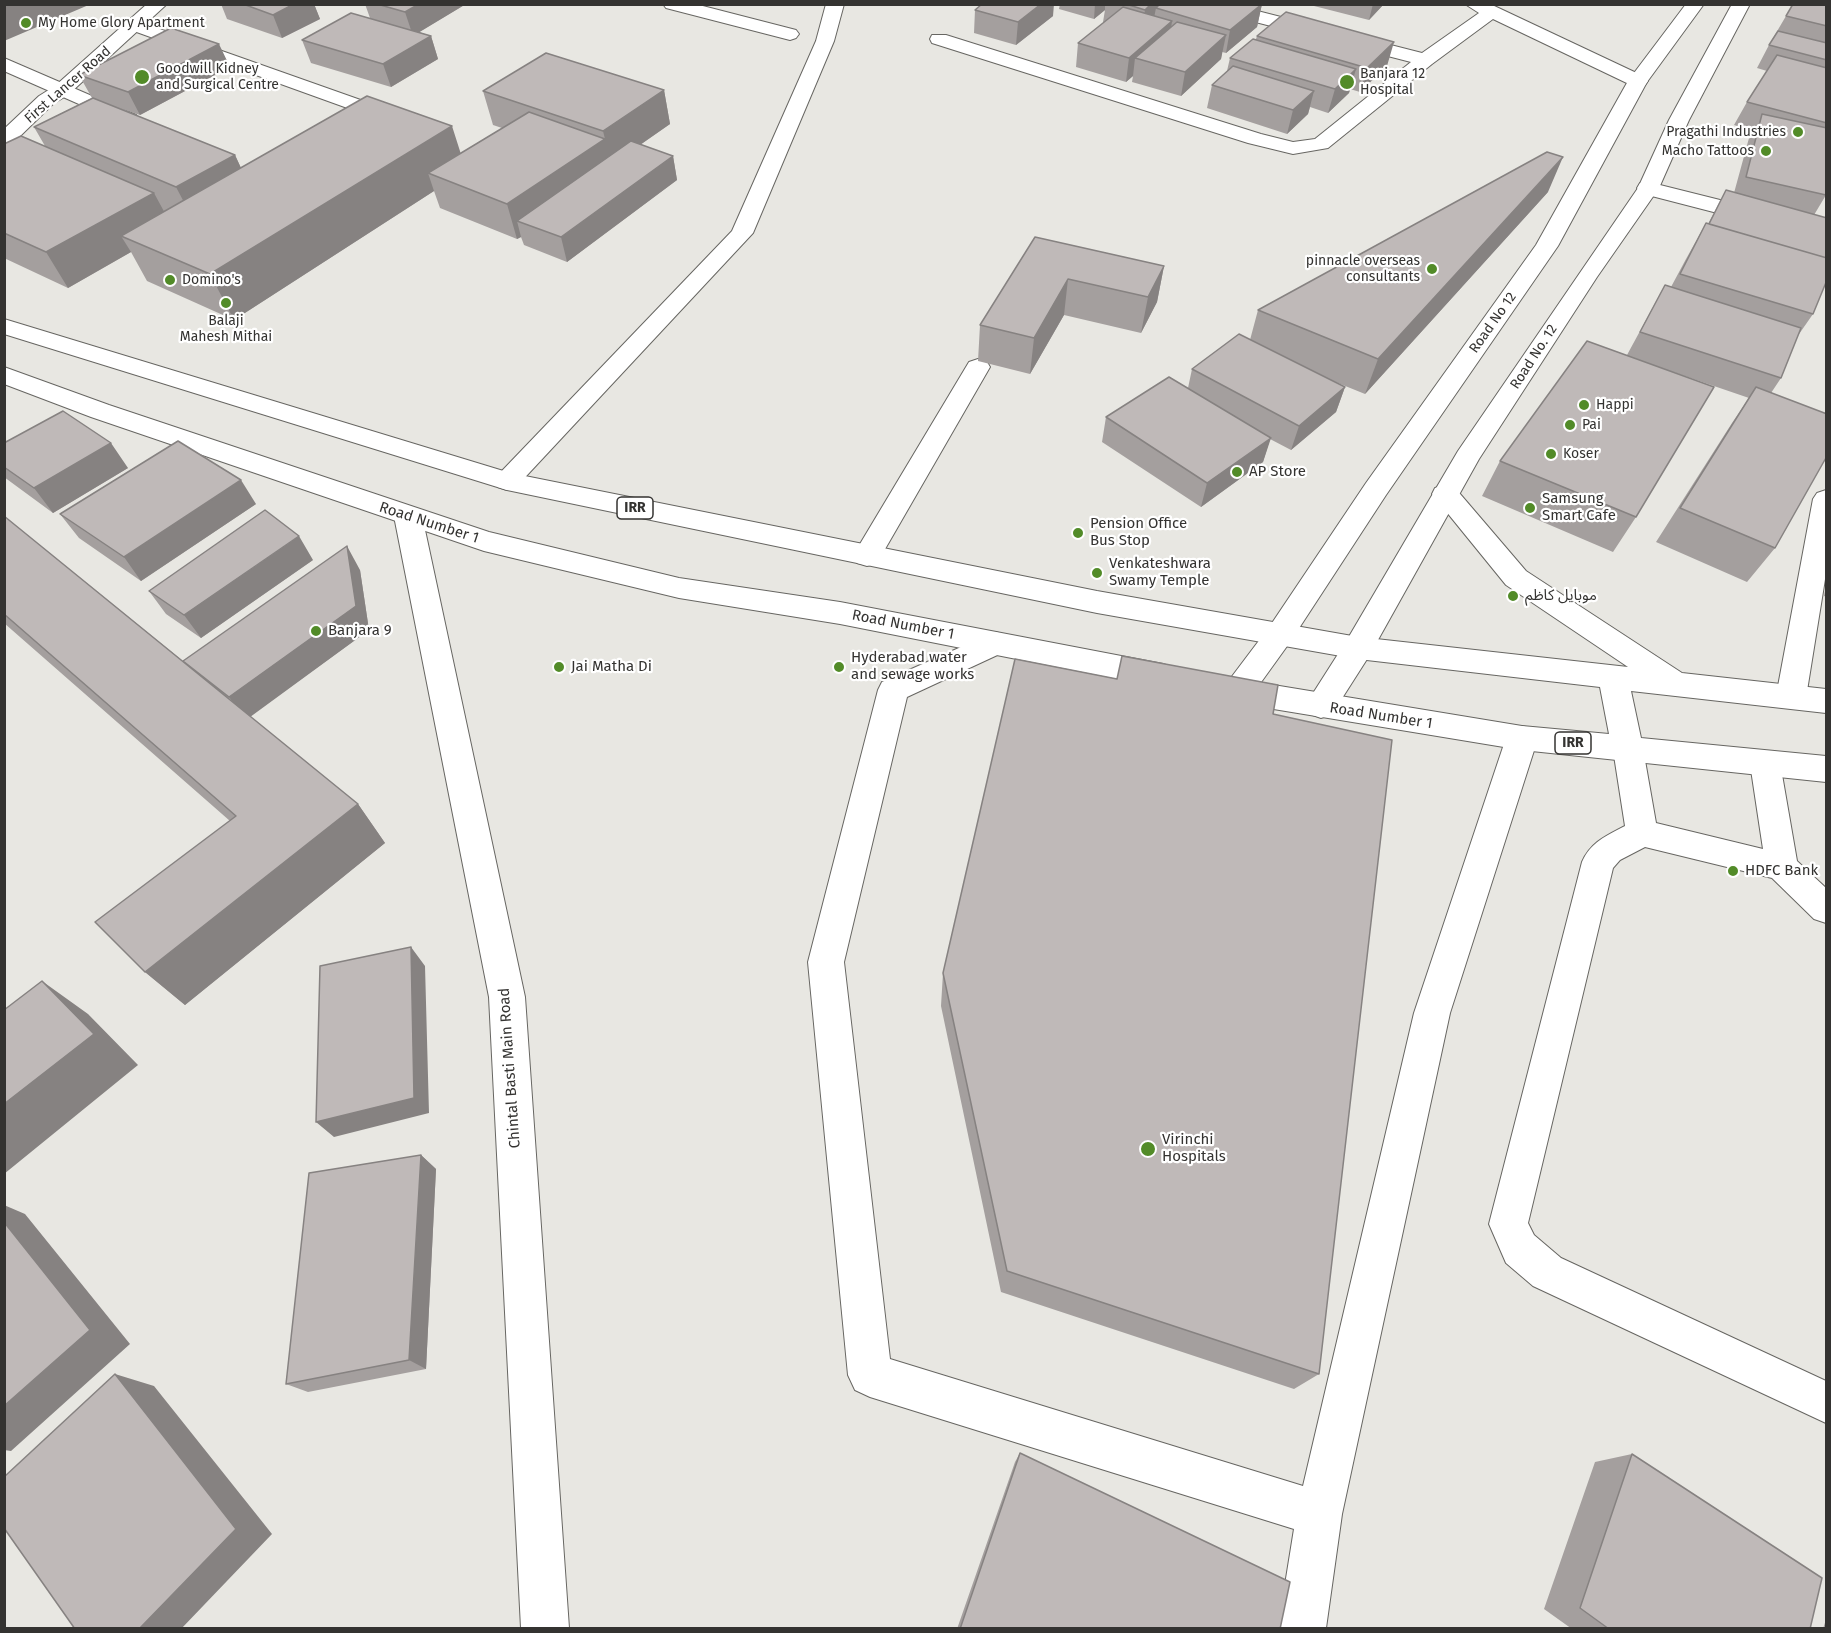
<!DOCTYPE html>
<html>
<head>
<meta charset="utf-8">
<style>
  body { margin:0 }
  #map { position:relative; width:1831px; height:1633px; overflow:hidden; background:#e8e7e2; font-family:"Fira Sans",sans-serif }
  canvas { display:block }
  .frame { position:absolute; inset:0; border:6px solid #343331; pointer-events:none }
</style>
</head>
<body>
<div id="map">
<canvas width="1831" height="1633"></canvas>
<div class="frame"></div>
</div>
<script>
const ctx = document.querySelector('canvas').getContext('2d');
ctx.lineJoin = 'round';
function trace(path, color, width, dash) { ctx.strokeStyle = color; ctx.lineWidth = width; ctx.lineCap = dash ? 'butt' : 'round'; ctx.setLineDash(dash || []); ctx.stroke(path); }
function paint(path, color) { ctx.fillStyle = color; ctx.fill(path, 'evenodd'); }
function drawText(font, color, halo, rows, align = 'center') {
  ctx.font = font + ' "Fira Sans","Noto Sans Arabic",sans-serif'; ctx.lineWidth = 4.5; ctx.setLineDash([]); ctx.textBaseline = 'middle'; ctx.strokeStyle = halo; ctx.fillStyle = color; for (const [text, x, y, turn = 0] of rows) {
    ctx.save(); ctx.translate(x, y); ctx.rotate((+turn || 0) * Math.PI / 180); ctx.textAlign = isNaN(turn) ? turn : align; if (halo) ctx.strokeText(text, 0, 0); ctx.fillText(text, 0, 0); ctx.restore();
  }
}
const lane = new Path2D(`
  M1826,490V573L1806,697L1801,705L1791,708L1781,705L1776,697L1813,499L1817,493Z
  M1628,737L1639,740L1643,749L1656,823L1763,849L1750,763L1754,754L1765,751L1776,754L1780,763L1797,861L1826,888V923L1814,919L1772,878L1645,847L1620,860L1613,868L1528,1223L1534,1235L1561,1258L1826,1381V1423L1533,1286L1506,1263L1489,1224L1582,862C1591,842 1606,836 1625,826L1613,749L1617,740Z`);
const street = new Path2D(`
  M663,4H695L796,30L799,34L796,38L790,40L666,8Z
  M1198,4H1230L1422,53L1479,13L1465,4H1490L1645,77L1648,81L1645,85H1631L1493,19L1432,64L1328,148L1293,154L1248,143L932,43L930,39L932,35H946L1261,134L1293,142L1315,139L1411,62L1201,8Z
  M137,21L403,115L406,119L403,123H389L131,30L128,26L131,22Z
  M4,58L136,115L139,119L136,123H122L4,71Z
  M1648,182L1768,212L1771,217L1768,222L1760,224L1640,193L1637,188L1640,183Z
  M978,359L987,362L990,367L877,563L867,566L857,563L853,556L857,549L966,367L969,362Z
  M995,632L1006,635L1010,643L1006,651L907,697L844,962L890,1359L1303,1486L1414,1013L1506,738L1511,729L1522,726L1533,729L1538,738L1450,1013L1342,1514L1326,1628H1278L1294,1529L870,1397L855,1390L848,1375L808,962L878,690L882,682Z`);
const secondary = new Path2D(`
  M147,4H167L69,94L53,104L11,145L4,147V129L39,96L55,86Z
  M826,4H844L834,41L753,233L516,487L507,490L498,487L494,481L498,475L732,231L816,41Z
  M1686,4H1704L1647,82L1558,246L1386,495L1290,642L1249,699L1238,703L1227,699L1223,691L1227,683L1270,626L1366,483L1536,245L1628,81Z
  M1732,4H1750L1689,120L1659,188L1597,277L1479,459L1369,656L1332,714L1321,718L1310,714L1306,706L1310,698L1347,640L1458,451L1638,188L1669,120Z
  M408,507L418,509L422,516L525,997L569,1628H521L489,997L394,516L398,509Z`);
const primary = new Path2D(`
  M4,319L510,473L1097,591L1358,637L1628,667L1506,585L1432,494L1435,488L1445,485L1455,488L1526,571L1682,673L1826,689V713L1631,691L1641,738L1826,756V782L1522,750L1231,702L1220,698L1216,690L1220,682L1231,678L1522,726L1609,734L1600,687L1358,659L1097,613L507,490L4,334Z
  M4,367L109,405L489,532L679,578L840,602L1163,664L1174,668L1178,676L1174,684L1163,688L840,624L679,598L484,551L91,417L4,384Z`);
trace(lane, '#676662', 2);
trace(street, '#676662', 2);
trace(secondary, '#676662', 2);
trace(primary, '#676662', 2);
paint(lane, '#fff');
paint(street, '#fff');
paint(secondary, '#fff');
paint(primary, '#fff');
paint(new Path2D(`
  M221,4H314L320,19L282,38L227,19Z
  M365,4H466L419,32L431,36L438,59L391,87L311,63L302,40L370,18Z
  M1060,4H1262L1257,27L1226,53L1222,52L1221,59L1181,96L1132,82L1133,76L1126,82L1076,67L1078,43L1104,22H1103L1105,10L1094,19L1059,9Z
  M1314,4H1384L1369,20L1314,6Z
  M1827,4L1826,195L1814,215L1813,314L1797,337L1781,378L1771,393L1775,548L1747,582L1656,542L1732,423L1749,398L1673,372L1636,517L1613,552L1482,496L1500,461L1627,355L1665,285L1671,287L1686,259L1706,223L1708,224L1726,190L1734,193L1749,138L1753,131L1734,125L1747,102L1767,71L1757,68L1769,45L1786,16Z
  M975,10L1053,16L1016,45L974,33Z
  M1257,36L1387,66L1360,92L1350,89L1349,93L1328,113L1310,107L1308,114L1287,134L1207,108L1212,85L1227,71L1230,58L1256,39Z
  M230,67L140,115L109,105L235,155L241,168L461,153L502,128L493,125L483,91L664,90L670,124L640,145L673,156L677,180L567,262L524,245L521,237L517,239L440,208L434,191L234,320L147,281L131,252L68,288L4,258V144L45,146L34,127L92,98L79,75Z
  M1548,192L1365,394L1328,379L1345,387L1336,412L1291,450L1270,439L1263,462L1201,507L1102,442L1106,417L1188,388L1192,369L1250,340L1258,310Z
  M1035,237L1164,266L1157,302L1141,333L1064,315L1030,374L978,361L980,325Z
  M4,443L128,468L53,513L4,477Z
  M256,504L141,581L79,538L60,514Z
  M4,516L183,661L360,570L369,630L250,716L358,804L385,843L185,1005L145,972L230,821L4,623Z
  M313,560L201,638L166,614L149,591Z
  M1827,579V597L1824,596Z
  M1273,714L1319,1374L1294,1389L1001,1292L941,1006L943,973Z
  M421,1155L436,1169L426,1369L308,1392L286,1384Z
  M1020,1453L1280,1629H957L1015,1462Z
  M1632,1454L1810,1629H1572L1544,1609L1595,1462Z
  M1827,1616V1629H1823Z`), '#a49f9e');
paint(new Path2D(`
  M4,4H91L4,41Z
  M294,4H314L320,19L282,38L273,15Z
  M419,4H466L413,36L405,12Z
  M1041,4H1054L1053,16L1016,45L1018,22Z
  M1095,4H1105V10L1094,19Z
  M1151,4H1173L1156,8L1153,23L1142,33L1145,10Z
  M1262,4L1257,27L1226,53L1230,30Z
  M1373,4H1384L1369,20Z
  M1172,21L1169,44L1135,58L1133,76L1126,82L1129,58Z
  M1226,35L1221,59L1181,96L1185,72Z
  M431,36L438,59L391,87L383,64Z
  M1394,42L1387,66L1360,92L1367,68Z
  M219,44L230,67L140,115L128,92Z
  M1356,69L1349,93L1328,113L1335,89Z
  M664,90L670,124L611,165L517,221L521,237L517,239L507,204L605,139L603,131Z
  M1314,91L1308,114L1287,134L1293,110Z
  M452,126L466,170L428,173L434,191L234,320L210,274Z
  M235,155L251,190L195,223L176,187Z
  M673,156L677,180L567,262L561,237Z
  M1563,157L1548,192L1365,394L1378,359Z
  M154,193L173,228L121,236L131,252L68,288L46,252Z
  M1164,266L1157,302L1141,333L1148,297Z
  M1068,279L1064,315L1030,374L1034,338Z
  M1345,387L1336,412L1291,450L1299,426Z
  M1271,438L1263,462L1201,507L1207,483Z
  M111,443L128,468L53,513L34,488Z
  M241,480L256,504L141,581L124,557Z
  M299,536L313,560L201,638L184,615Z
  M347,546L360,570L369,630L246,720L229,697Z
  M358,804L385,843L185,1005L145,972Z
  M411,947L425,966L429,1113L334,1137L316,1122Z
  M42,981L88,1014L138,1065L4,1174V1104Z
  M421,1155L436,1169L426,1369L409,1360Z
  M4,1205L25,1214L130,1344L11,1451L4,1450Z
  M115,1374L154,1386L272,1534L181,1629H139Z`), '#868281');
const building = new Path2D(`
  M243,4H294L273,15Z
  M377,4H419L405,12Z
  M982,4H1041L1018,22L975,10Z
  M1126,4H1151L1145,10Z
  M1160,4H1262L1230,30L1156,8Z
  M1793,4H1827V26L1786,16Z
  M1123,7L1172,21L1129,58L1078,43Z
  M1286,12L1394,42L1367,68L1257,36Z
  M351,13L431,36L383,64L302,40Z
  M1177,22L1226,35L1185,72L1135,58Z
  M171,28L219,44L128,92L79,75Z
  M1778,31L1827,43V60L1769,45Z
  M1253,39L1356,69L1335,89L1230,58Z
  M546,53L664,90L603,131L483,91Z
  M1777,55L1827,68V123L1747,102Z
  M1233,66L1314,91L1293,110L1212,85Z
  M367,96L452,126L210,274L121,236Z
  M93,98L235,155L176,187L34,127Z
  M529,112L605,139L507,204L428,173Z
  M1762,114L1827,128L1826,195L1746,177Z
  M21,136L154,193L46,252L4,233V144Z
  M631,141L673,156L561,237L517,221Z
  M1547,152L1563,157L1378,359L1258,310Z
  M1726,190L1827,218V258L1709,224Z
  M1706,223L1827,258V280L1813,314L1680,274Z
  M1035,237L1164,266L1148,297L1068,279L1034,338L980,325Z
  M1665,285L1801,328L1781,378L1640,332Z
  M1239,334L1345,387L1299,426L1192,369Z
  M1587,341L1714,387L1636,517L1500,461Z
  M1169,377L1271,438L1207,483L1106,417Z
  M1756,387L1827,414V456L1775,548L1680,508Z
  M63,411L111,443L34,488L4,467V443Z
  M178,441L241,480L124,557L60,514Z
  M265,510L299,536L184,615L149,591Z
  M4,516L358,804L145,972L95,922L236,816L4,614Z
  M347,546L356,606L229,697L183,661Z
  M1122,656L1278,685L1273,714L1392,740L1319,1374L1007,1271L943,973L1015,659L1117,679Z
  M411,947L414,1098L316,1122L320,966Z
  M42,981L94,1034L4,1104V1010Z
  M421,1155L409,1360L286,1384L309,1173Z
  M4,1222L90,1330L4,1406Z
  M115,1374L236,1529L139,1629H75L4,1528V1477Z
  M1020,1453L1290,1582L1280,1629H960Z
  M1632,1454L1822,1578L1810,1629H1609L1580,1608Z`);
paint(building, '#bfb9b8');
trace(building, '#868281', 1.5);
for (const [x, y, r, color] of [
  [26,23,6,"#528b28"],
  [142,77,8,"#528b28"],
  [1347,82,8,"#528b28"],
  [1798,132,6,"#528b28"],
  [1766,151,6,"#528b28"],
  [1432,269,6,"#528b28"],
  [170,280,6,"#528b28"],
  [226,303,6,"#528b28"],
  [1584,405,6,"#528b28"],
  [1570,425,6,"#528b28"],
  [1551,454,6,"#528b28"],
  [1237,472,6,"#528b28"],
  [1530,508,6,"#528b28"],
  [1078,533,6,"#528b28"],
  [1097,573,6,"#528b28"],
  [1513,596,6,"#528b28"],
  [316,631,6,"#528b28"],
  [559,667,6,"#528b28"],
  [839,667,6,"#528b28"],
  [1733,871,6,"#528b28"],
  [1148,1149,8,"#528b28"]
]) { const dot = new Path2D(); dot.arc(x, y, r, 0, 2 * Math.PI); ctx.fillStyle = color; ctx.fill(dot); trace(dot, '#fff', 2); }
drawText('14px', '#343331', '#fff', [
  ["My Home Glory Apartment",38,23],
  ["Goodwill Kidney",156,69],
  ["and Surgical Centre",156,85],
  ["Banjara 12",1360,74],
  ["Hospital",1360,90],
  ["Pragathi Industries",1786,132,"right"],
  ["Macho Tattoos",1754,151,"right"],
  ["pinnacle overseas",1420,261,"right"],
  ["consultants",1420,277,"right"],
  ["Domino's",182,280],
  ["Balaji",226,321,"center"],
  ["Mahesh Mithai",226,337,"center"],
  ["Happi",1596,405],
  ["Pai",1582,425],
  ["Koser",1563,454]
], 'left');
drawText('14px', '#343331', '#fff', [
  ["First Lancer Road",68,85,-41],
  ["Road No 12",1493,323,-55],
  ["Road No. 12",1534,357,-57]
]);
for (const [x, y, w] of [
  [635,508,36],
  [1573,743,36]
]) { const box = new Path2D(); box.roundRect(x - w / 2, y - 11, w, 22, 4.5); ctx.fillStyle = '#fff'; ctx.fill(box); trace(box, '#343331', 1.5); }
drawText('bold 14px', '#343331', null, [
  ["IRR",635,508],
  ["IRR",1573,743]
]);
drawText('15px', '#343331', '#fff', [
  ["AP Store",1249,472],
  ["Samsung",1542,499],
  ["Smart Cafe",1542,516],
  ["Pension Office",1090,524],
  ["Bus Stop",1090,541],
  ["Venkateshwara",1109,564],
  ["Swamy Temple",1109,581],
  ["موبايل كاظم",1525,596],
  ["Banjara 9",328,631],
  ["Hyderabad water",851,658],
  ["and sewage works",851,675],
  ["Jai Matha Di",571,667],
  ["HDFC Bank",1745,871],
  ["Virinchi",1162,1140],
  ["Hospitals",1162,1157]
], 'left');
drawText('15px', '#343331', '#fff', [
  ["Road Number 1",429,523,18],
  ["Road Number 1",903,625,11],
  ["Road Number 1",1381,716,9],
  ["Chintal Basti Main Road",510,1068,-94]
]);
</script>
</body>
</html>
